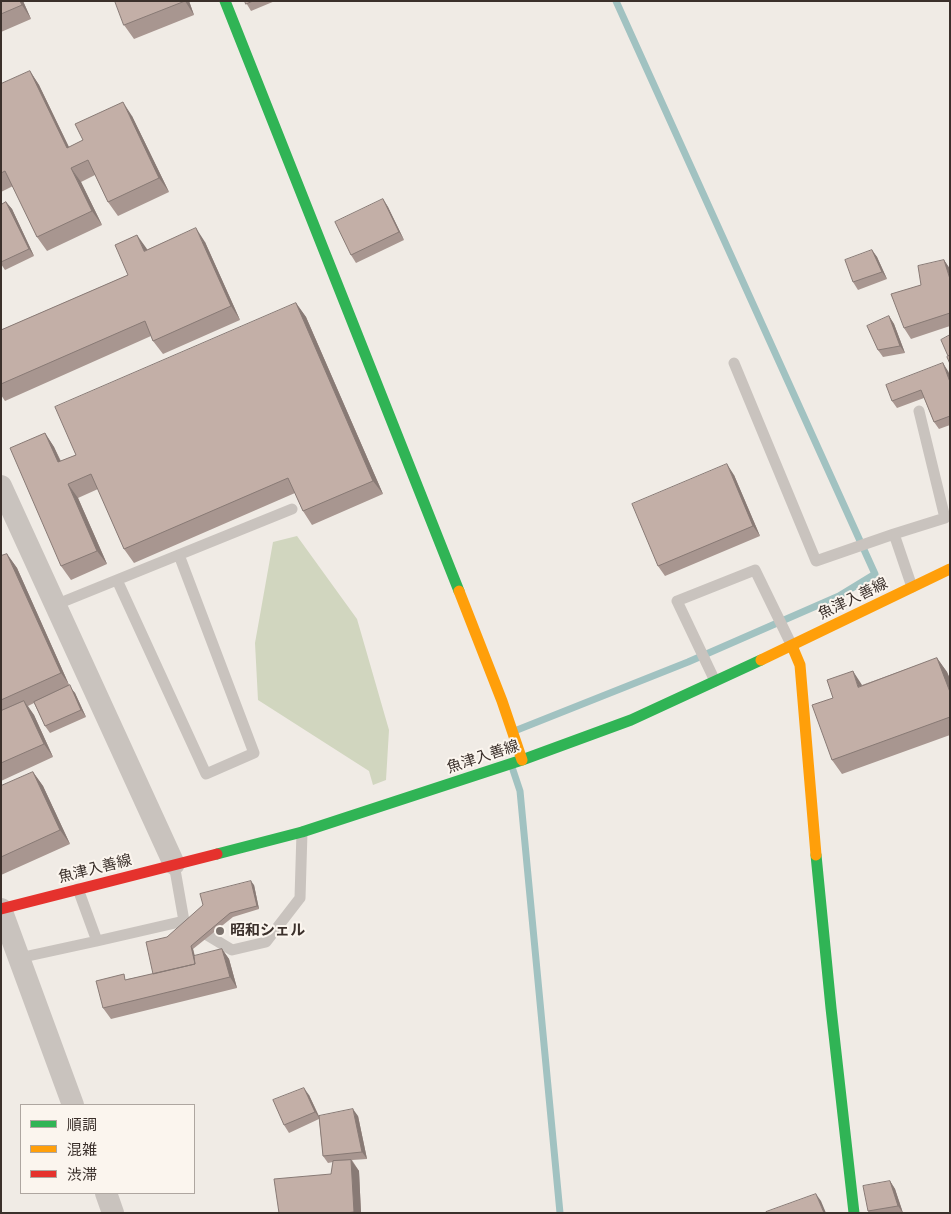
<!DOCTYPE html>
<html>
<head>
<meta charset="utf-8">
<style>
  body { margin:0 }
  #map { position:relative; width:951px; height:1214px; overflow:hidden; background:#f0ebe5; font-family:Figtree,"Noto Sans JP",sans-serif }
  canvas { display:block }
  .frame { position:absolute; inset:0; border:2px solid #3b302b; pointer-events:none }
  .legend { position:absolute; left:20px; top:1104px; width:175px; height:90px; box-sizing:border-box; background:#fbf5ee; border:1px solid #aea6a0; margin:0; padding:6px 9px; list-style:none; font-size:15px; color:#3b302b }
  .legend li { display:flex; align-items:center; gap:10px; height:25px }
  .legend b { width:25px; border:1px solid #aea6a0 }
</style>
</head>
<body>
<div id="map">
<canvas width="951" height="1214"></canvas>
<div class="frame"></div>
<ul class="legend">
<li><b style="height:6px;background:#30b455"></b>順調</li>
<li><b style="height:6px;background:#ff9f0a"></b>混雑</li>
<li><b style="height:6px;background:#e5322d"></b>渋滞</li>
</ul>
</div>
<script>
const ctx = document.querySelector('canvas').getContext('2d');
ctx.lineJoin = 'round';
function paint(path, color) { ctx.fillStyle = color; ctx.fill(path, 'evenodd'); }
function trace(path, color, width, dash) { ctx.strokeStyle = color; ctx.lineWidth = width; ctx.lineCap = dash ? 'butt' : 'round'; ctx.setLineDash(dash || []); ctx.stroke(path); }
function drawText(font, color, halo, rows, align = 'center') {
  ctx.font = font + ' Figtree,"Noto Sans JP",sans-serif'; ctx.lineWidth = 4; ctx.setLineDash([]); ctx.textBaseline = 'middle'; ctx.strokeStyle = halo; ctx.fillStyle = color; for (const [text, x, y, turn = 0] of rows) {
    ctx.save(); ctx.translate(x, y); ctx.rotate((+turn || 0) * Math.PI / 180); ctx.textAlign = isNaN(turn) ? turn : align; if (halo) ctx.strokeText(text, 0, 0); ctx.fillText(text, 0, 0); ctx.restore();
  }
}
paint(new Path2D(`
  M297,536L357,619L389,730L386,780L373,785L369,771L258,700L255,643L273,542Z`), '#d1d6bf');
trace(new Path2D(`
  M517,730L688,662L839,596L875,574L616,1
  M513,770L520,791L560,1213`), '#a1c2c1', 7);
trace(new Path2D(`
  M734,363L816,561L894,534
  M117,580L206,774L254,753L179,555
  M912,587L894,534L945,518L919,411
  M55,605L292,509
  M715,681L677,601L755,570L792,646
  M174,864L184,921L232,950L266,942L300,898L302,832
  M78,889L97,941L184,921
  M19,958L97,941`), '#c9c3be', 11);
trace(new Path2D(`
  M1,486L174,864
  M1,909L73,1105
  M106,1193L113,1213`), '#c9c3be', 22);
trace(new Path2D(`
  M225,1L459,591
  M217,854L302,832L522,760L631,720L761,660
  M816,855L831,1008L854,1213`), '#30b455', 11);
trace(new Path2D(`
  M459,591L502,701L522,760
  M792,646L800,665L816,855
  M761,660L950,569`), '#ff9f0a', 11);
trace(new Path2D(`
  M1,909L217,854`), '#e5322d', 11);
paint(new Path2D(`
  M1,1H23L31,19L1,32Z
  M115,1H189L194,15L134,39L124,25Z
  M245,1H275L251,11Z
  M30,71L39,85L69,147L132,116L169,192L118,216L108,202L95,175L81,182L102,225L47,251L37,237L13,186L1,192V84Z
  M383,199L388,207L404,240L356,263L351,255Z
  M6,202L12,209L34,256L5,270L1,264V205Z
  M205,242L240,320L163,354L153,341L151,336L5,401L1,395V330L128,275L147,250Z
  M872,250L877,257L887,279L858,290L853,282Z
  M944,260L950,269V326L911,339L904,328L921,285Z
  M296,303L306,317L383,494L312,525L303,511L295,493L134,563L124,549L98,489L78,498L107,564L71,580L61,566L45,433L54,447L61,461L76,455Z
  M889,316L894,324L905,353L883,357L878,350Z
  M948,371L950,376V425L939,429L934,422L924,398L897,408L892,401Z
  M734,475L760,536L665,576L658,566Z
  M7,554L17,568L70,687L75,693L86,717L50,733L45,726L34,703L28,706L34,715L53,757L1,781V556Z
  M937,658L947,672L950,679V735L842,774L832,760L833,698L862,685Z
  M33,772L43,786L70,844L1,875V786Z
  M254,885L259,909L233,917L193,949L195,956L222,949L229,959L237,988L111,1019L103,1008L128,979L153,974L167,937Z
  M309,1095L319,1116H358L367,1159L352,1160L359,1171L361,1213H279L331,1174L333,1162L328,1163L323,1156L319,1119L289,1133L284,1125Z
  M890,1181L895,1189L903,1213H869L868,1211Z`), '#a89690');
paint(new Path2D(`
  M20,1H23L31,19L22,5Z
  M185,1H189L194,15Z
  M30,71L39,85L76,162L67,148Z
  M123,102L132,116L169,192L159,178Z
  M71,168L81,182L102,225L92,211Z
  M383,199L388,207L404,240L399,232Z
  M6,202L12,209L34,256L29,249Z
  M196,228L205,242L240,320L231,306Z
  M137,235L147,249L154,265L144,251Z
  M872,250L877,257L887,279L882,272Z
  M944,260L950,269V279Z
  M296,303L306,317L383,494L373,481Z
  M889,316L894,324L905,353L900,346Z
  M943,363L948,371L950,376V382Z
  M45,433L54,447L67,476L58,462Z
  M727,464L734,475L760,536L753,526Z
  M68,484L78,498L107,564L97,551Z
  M7,554L17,568L70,687L75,693L86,717L81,710L70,686L61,673Z
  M937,658L947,672L950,679V692Z
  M853,671L862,685L868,701L858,687Z
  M24,701L34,715L53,757L44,744Z
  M33,772L43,786L70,844L60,830Z
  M251,881L254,885L259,909L257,906Z
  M191,946L193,949L198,972L196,968Z
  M222,949L229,959L237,988L230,977Z
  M304,1088L309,1095L320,1119L315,1112Z
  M353,1109L358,1116L367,1159L362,1152Z
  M351,1160L359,1171L361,1213H355L354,1212Z
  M890,1181L895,1189L903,1213L898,1206Z
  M816,1194L821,1201L826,1213H824Z`), '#887a75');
const building = new Path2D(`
  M1,1H20L22,5L1,14Z
  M115,1H185L124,25Z
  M245,1H253L246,4Z
  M30,71L67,148L83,140L75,124L123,102L159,178L108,202L88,160L71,168L92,211L37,237L5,171L1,173V84Z
  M383,199L399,232L351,255L335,222Z
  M6,202L29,249L1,262V205Z
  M196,228L231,306L153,341L145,321L1,384V330L128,275L115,245L137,235L144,251Z
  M872,250L882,272L853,282L845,260Z
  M944,260L950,279V313L904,328L891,294L921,285L918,266Z
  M296,303L373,481L303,511L288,478L124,549L91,474L68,484L97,551L61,566L10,448L45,433L58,462L76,455L55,407Z
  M889,316L900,346L878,350L867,326Z
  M950,335V355L948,356L941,340Z
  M950,355V364L947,357Z
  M943,363L950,382V416L934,422L921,390L892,401L886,385Z
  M727,464L753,526L658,566L632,504Z
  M7,554L61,673L1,700V556Z
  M937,658L950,692V717L832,760L812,705L833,698L827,680L853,671L858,687Z
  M70,685L81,710L45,726L34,702Z
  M24,701L44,744L1,763V711Z
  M33,772L60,830L1,857V786Z
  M251,881L257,906L230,913L191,946L195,964L153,974L146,942L167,937L203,905L200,894Z
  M222,949L230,977L103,1008L96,981L124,974L125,980L195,964L194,956Z
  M304,1088L315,1112L284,1125L273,1100Z
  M353,1109L362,1152L323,1156L319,1116Z
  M351,1160L354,1212L345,1213H279L274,1179L331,1174L333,1161Z
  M890,1181L898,1206L868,1211L863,1186Z
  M816,1194L824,1213H766V1212Z`);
paint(building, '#c3afa7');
trace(building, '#887a75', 1);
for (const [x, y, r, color] of [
  [220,931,5,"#7a716c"]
]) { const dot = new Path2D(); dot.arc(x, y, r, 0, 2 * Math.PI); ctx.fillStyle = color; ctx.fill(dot); trace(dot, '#fbf5ee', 2); }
drawText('15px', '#3b302b', '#fbf5ee', [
  ["魚津入善線",853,599,-26],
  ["魚津入善線",483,757,-18],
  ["魚津入善線",95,869,-14]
]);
drawText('bold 15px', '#3b302b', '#fbf5ee', [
  ["昭和シェル",230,931]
], 'left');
</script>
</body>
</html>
